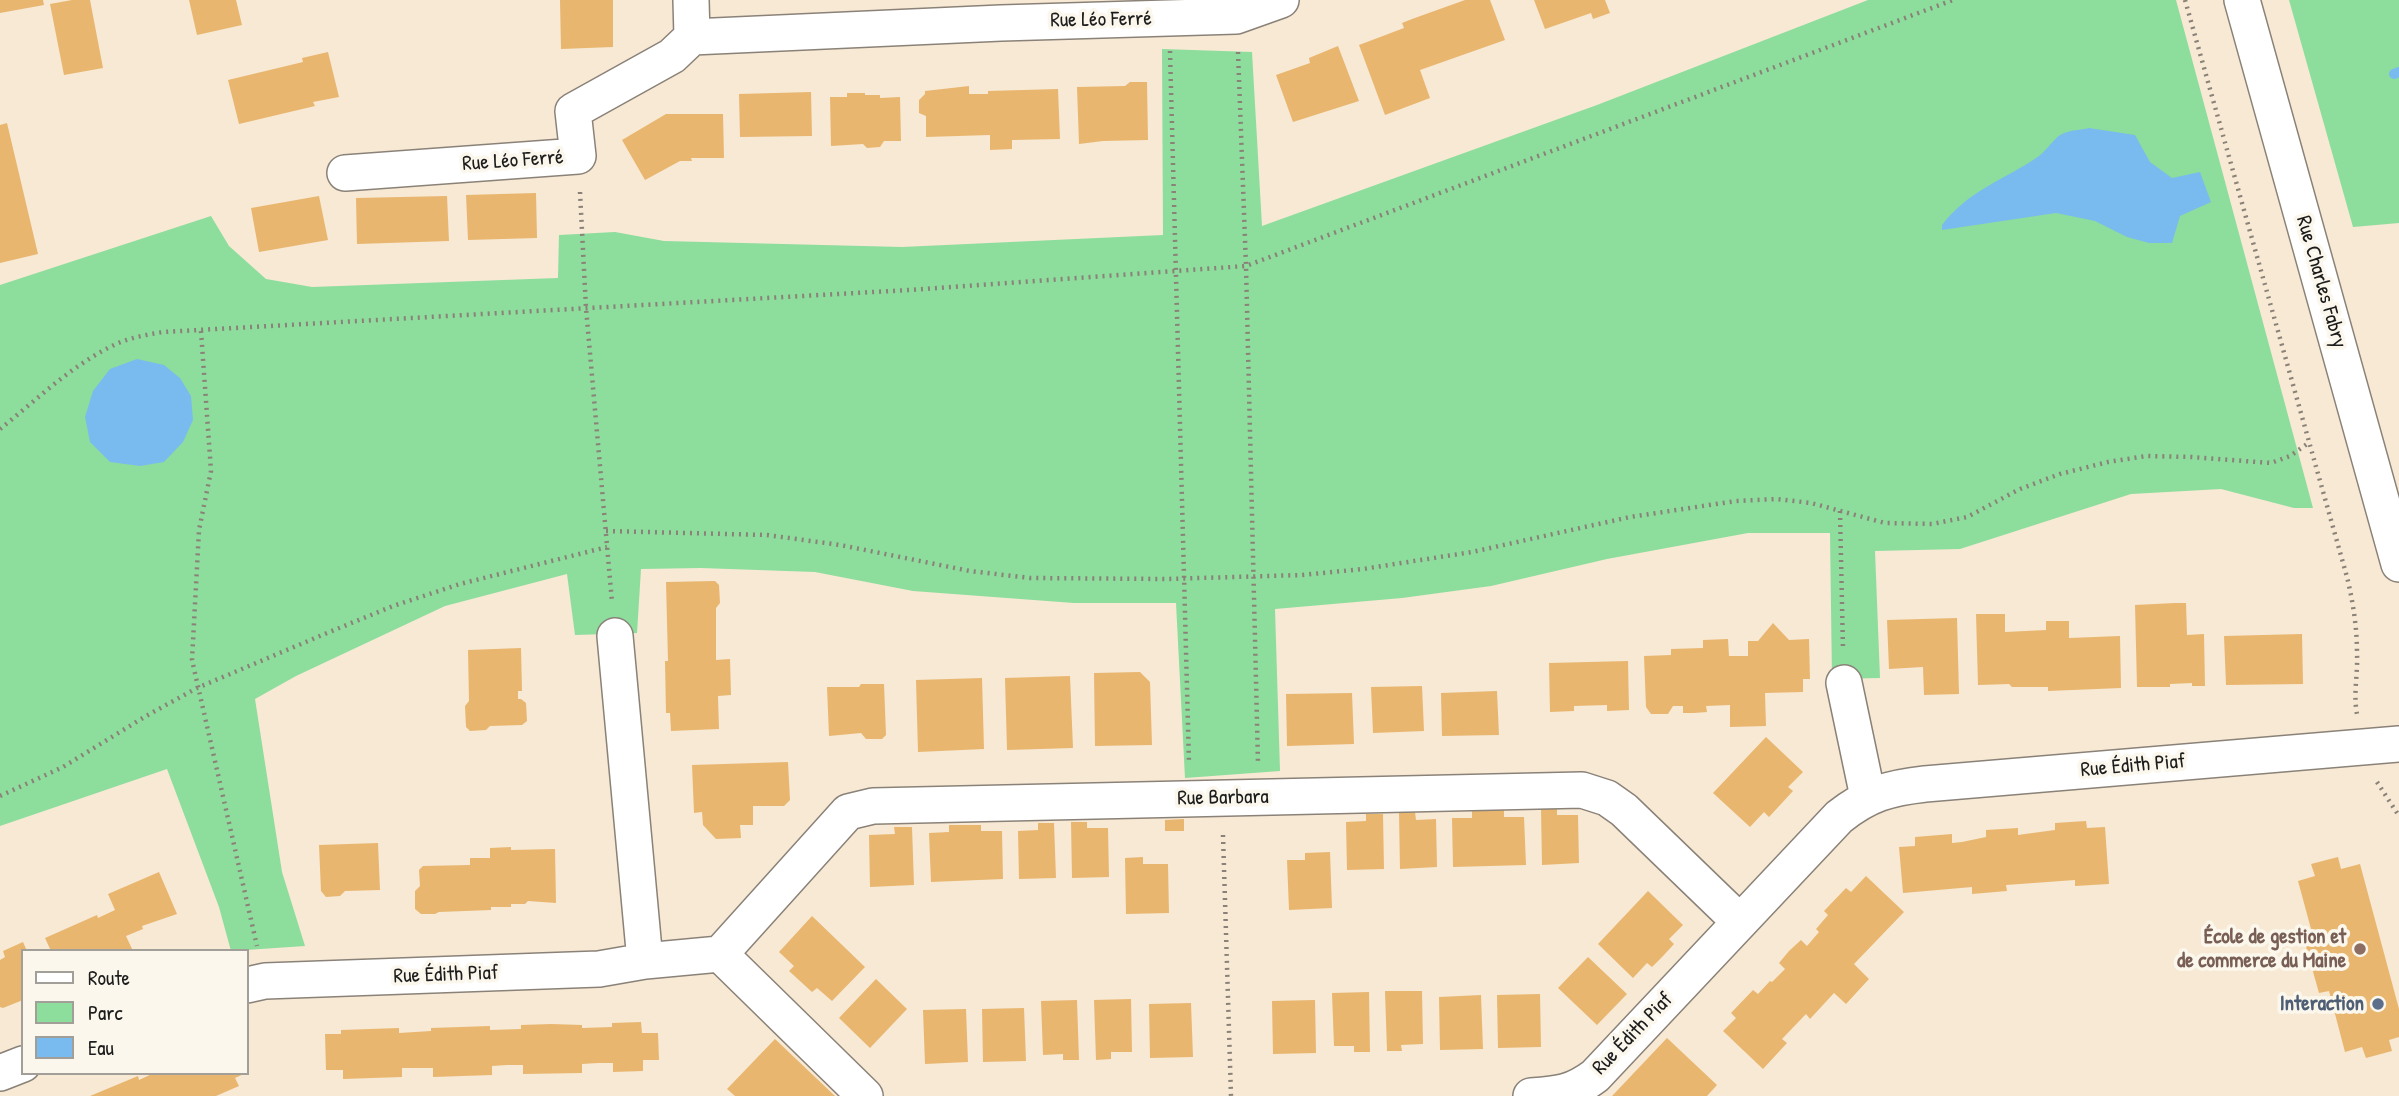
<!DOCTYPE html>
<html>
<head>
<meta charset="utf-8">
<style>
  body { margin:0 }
  #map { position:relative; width:2399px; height:1096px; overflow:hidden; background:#f7e9d4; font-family:"Patrick Hand",sans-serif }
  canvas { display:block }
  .legend { position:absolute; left:21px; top:949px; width:228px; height:126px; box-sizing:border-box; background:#fbf7ec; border:2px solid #a29f99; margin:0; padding:9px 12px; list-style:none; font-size:21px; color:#1c1c1c }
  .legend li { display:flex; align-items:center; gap:14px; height:35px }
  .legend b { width:35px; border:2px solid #a29f99 }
</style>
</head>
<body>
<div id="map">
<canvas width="2399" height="1096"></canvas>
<ul class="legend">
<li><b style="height:9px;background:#fff"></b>Route</li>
<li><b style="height:19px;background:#8ddd9d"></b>Parc</li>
<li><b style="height:19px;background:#79bbee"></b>Eau</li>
</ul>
</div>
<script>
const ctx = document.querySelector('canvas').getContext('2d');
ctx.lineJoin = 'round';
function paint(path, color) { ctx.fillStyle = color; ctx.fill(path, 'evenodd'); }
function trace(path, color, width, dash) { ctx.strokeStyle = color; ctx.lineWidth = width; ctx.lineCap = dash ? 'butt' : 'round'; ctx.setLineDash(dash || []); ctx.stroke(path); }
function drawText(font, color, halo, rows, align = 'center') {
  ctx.font = font + ' "Patrick Hand",sans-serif'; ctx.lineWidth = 7; ctx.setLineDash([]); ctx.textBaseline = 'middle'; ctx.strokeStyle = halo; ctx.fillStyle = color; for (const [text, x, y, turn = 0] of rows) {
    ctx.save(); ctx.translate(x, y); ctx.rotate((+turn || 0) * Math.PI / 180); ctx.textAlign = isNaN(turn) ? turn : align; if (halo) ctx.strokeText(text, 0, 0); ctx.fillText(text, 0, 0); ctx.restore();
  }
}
paint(new Path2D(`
  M1868,0H2176L2313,508H2294L2221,489L2131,494L1960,549L1875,551L1880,678L1832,679L1830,533H1748L1607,559L1491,586L1402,598L1275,609L1280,771L1185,778L1176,603H1074L913,591L815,572L701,568L641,569L637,633L575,635L567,574L445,606L296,676L255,699L282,872L305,946L231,951L219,907L167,769L0,826V285L211,216L229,246L266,279L312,287L558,278L559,235L615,232L664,241L902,247L1163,235L1162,49L1252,52L1262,226L1597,105Z
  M2289,0H2399V223L2353,227Z`), '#8ddd9d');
paint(new Path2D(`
  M2089,128L2135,135L2150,162L2172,178L2200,172L2211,202L2180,216L2172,243H2149L2127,237L2095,221L2056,213L1942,230V225C1970,189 2003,181 2039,156C2047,150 2054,138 2062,134C2070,130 2081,130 2089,128Z
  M137,359L164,365L180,378L191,396L193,420L183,442L164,462L140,466L110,462L90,442L85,417L93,391L110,369Z`), '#79bbee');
trace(new Path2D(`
  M2394,74L2399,72`), '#79bbee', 10);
paint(new Path2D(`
  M0,0H43L44,5L0,13Z
  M72,0H90L103,68L64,75L50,4Z
  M189,0H236L242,25L197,35Z
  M560,0H613V47L561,49Z
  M1465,0H1490L1505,40L1420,70L1430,98L1385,115L1359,45L1404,28L1402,23L1412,19Z
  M1534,0H1605L1610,13L1593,19L1591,13L1545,29Z
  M1338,46L1359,101L1293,122L1276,75L1310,63L1309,58Z
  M328,52L339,97L313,102L315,106L239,124L228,80L303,62L302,58Z
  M1130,82H1147L1148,140L1103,141L1079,144L1077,87L1125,86Z
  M969,86V94H988V91L1058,89L1060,139L1012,140V149L990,150V135L926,137V116L919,113V100L925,94V91Z
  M811,92L812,136L740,137L739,94Z
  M847,93H865V95H880V98L900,97L901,141H884L880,147L867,148L863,144L831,146L830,97H847Z
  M666,114H723L724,158H691L692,161H680L645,180L622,140Z
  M7,123L38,254L0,263V125Z
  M536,193L537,238L468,240L466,195Z
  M319,196L328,240L259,252L251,208Z
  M447,196L449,241L357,244L356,198Z
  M715,581L719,585L720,603L716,608V660L730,659L731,695L718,696L719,729L671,731L670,713H666L665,661H668L666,582Z
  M2175,603H2186L2187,635L2204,634L2205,686H2192V683L2170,684V687H2137L2135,605Z
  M1976,614H2005V632L2046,630V621H2069V638L2120,636L2121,688L2048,691V687H2012L2009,684L1978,685Z
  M1957,618L1959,694L1924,695L1923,667L1889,669L1887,620Z
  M1773,623L1789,640L1809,639L1810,679H1803V692L1765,693L1766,726L1730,727V705L1706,706L1707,712L1694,713H1683V706H1673L1668,714H1651L1646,707L1644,656L1671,655V649L1703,648V640L1728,639L1729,656H1748V641H1758Z
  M2302,634L2303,684L2226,685L2224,636Z
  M521,648L522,691H518V699H521L526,703L527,721L522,725L490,726L486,730L470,731L466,727L465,706L469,701L468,650Z
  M1628,661L1629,710L1607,711V705L1574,706V711L1550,712L1549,663Z
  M1140,672L1150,682L1152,745L1095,746L1094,673Z
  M1070,676L1073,748L1007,750L1005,678Z
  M982,678L984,749L918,752L916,680Z
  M861,684H884L886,735L882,739H866L861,733L829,736L827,687H859Z
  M1422,686L1424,731L1373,733L1371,687Z
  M1497,691L1499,735L1442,736L1441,693Z
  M1352,693L1354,744L1287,746L1286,694Z
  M1766,737L1803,772L1788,787L1793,791L1769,817L1764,812L1750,827L1713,793Z
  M788,762L790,800L784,806H753V825H740L741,838L716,839L703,825L702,812L694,813L692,765Z
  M1541,809H1557V815H1578L1579,863L1542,865Z
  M1498,810H1504V817H1524L1526,865L1453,867L1452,818H1472V811Z
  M1415,812L1416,820L1436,819L1437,867L1400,869L1399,813Z
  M1366,814H1383L1384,869L1347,870L1346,822L1366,821Z
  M1184,819V831H1165V820Z
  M2086,821L2087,828L2105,827L2109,884L2075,886V880L2006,885L2007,891L1972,894V887L1903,893L1899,847L1915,846V837L1952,834V843L1962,842L1986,837V830L2018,828V835L2025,834L2055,830V823Z
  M1071,822H1087V828H1108L1109,877L1072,878Z
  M1038,823H1054L1056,878L1019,879L1018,831L1038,830Z
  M949,825H981V831H1002L1003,879L931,882L929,833L949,832Z
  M894,827H912L914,885L870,887L869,835L895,834Z
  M378,843L380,890L345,891L340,896L326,897L321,891L319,845Z
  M511,847V850L555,849L556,903L528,901L525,904H511V907H491V910L439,912L435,914H421L415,909V891L420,886L419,870L423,866L470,865V858H490V848Z
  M1330,852L1332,908L1289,910L1287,860H1305V853Z
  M1143,857V864H1168L1169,913L1126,914L1125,858Z
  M2338,857L2341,869L2360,864L2399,1009V1037L2389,1040L2392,1051L2366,1058L2362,1047L2345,1052L2329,991L2319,993L2305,943L2314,940L2298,881L2315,876L2311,864Z
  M159,872L177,914L142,926L143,929L126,936L133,951H51L45,938L97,915L98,918L115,910L108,894Z
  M1866,876L1904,912L1854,964L1869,979L1846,1004L1834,993L1810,1019L1806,1014L1782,1039L1787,1043L1763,1069L1723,1031L1736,1018L1731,1013L1753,990L1758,994L1770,981L1772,982L1785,969L1779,963L1789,951L1801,940L1807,946L1819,932L1816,929L1828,915L1824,911L1846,888L1851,892Z
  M1648,891L1683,925L1669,939L1674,944L1663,956L1652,967L1647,963L1633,978L1598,944Z
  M812,916L865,967L832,1001L817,988L812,992L789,971L794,966L779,952Z
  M23,942L27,951H23V1000L3,1008L0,1007V960L5,957L3,951Z
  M1588,957L1627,994L1597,1025L1558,988Z
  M876,979L907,1009L870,1048L839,1018Z
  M1385,991H1422L1423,1044L1401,1045L1402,1051H1387Z
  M1369,992L1370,1052H1354V1046H1334L1332,993Z
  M1540,994L1541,1047L1498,1048L1497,995Z
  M1481,995L1483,1049L1440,1050L1439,997Z
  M1131,999L1132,1052H1111V1059L1096,1060L1094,1000Z
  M1077,1000L1079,1060H1063V1054L1043,1055L1041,1001Z
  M1315,1000L1316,1053L1273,1054L1272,1001Z
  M1191,1003L1193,1057L1150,1058L1149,1004Z
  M1024,1008L1026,1061L983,1062L982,1009Z
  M966,1009L968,1062L925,1064L923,1010Z
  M641,1022L642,1033H658L659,1060H643V1071L613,1072V1063H598L582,1064V1073L523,1074V1065H507L492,1066V1075L433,1077V1068H402V1077L343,1079V1070H326L325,1034H341V1030L399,1028V1033L431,1031V1028L490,1026V1030L521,1029V1025L551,1024L582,1025V1028L612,1027V1023Z
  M1667,1038L1717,1085L1707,1096H1612Z
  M775,1039L835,1096H735L727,1089Z
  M154,1073H246L235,1078L239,1086L216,1096H90L138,1076L139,1080Z`), '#e9b66f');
const minor = new Path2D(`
  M691,0L692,37L1001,23L1236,16L1281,0
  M2242,0L2399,564
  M345,173L578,156L573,111L672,56L692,37
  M615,636L645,961
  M1844,683L1868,797
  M720,954L848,812L873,806L1582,790L1607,798L1624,810L1740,922
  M247,985L265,981L599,969L645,961L720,954L865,1096
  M0,1073L23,1064
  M1531,1096C1559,1094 1572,1093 1595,1076L1839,817C1868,794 1889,788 1925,784L2399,744`);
trace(minor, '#8a8278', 38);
trace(new Path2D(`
  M2185,0L2347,577C2353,602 2357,627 2357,653C2358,674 2353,694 2357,714
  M1170,51L1189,763
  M1238,52L1246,266L1258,764
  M580,192L586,308L612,602
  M201,331L211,471L199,530L192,660L257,946
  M0,429C35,401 70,367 110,347C127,338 145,335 163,332L909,290L1246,266L1953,0
  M1840,511L1843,650
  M606,531L767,535L840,545L970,571L1030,578L1166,579L1302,575L1363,569L1472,552L1630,517L1736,501L1777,499L1811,503L1885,523L1932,524L1967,517L2020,489L2060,474L2108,462L2146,456L2191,457L2271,463L2290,456L2310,442
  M2377,782L2399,816
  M0,796L63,767L146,716L197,688L327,633L393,606L460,584L607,547
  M1223,835L1231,1096`), '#8a8278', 4.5, [2, 5]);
trace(minor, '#fff', 35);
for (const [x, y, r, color] of [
  [2360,949,7,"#8d6e63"],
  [2378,1004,7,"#5c6f8a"]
]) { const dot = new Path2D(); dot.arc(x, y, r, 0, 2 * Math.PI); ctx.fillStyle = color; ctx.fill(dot); trace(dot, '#fbf7ec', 2.5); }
drawText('21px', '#1c1c1c', '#fbf7ec', [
  ["Rue Léo Ferré",1101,20,-1],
  ["Rue Léo Ferré",513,161,-4],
  ["Rue Charles Fabry",2321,282,74],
  ["Rue Édith Piaf",2133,766,-5],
  ["Rue Barbara",1223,798,-1],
  ["Rue Édith Piaf",446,975,-2],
  ["Rue Édith Piaf",1633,1034,-46]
]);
drawText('bold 21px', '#785e54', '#fbf7ec', [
  ["École de gestion et",2346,937],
  ["de commerce du Maine",2346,961]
], 'right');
drawText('bold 21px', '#4e5e75', '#fbf7ec', [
  ["Interaction",2364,1004]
], 'right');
</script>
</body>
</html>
